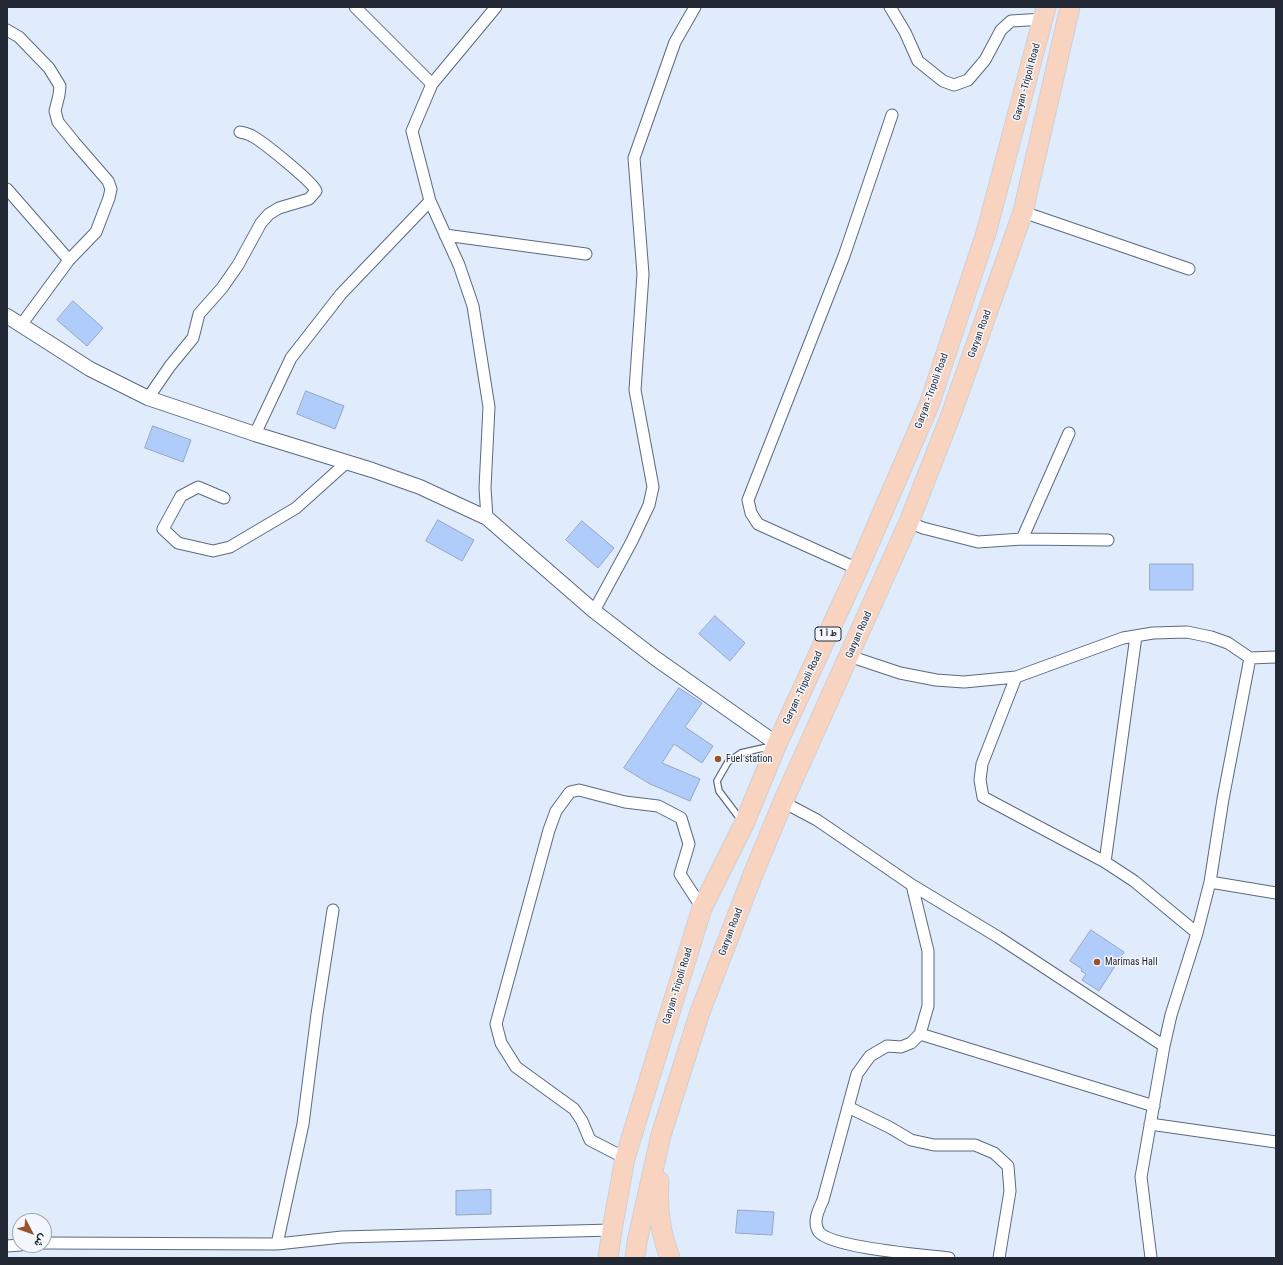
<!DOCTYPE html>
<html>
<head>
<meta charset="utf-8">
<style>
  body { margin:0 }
  #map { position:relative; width:1283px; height:1265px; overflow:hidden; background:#e0ebfc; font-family:"Roboto Condensed",Vazirmatn,sans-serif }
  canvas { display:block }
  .frame { position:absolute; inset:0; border:8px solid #232934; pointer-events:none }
  .north { position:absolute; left:12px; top:1213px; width:40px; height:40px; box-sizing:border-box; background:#f4f7fd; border:1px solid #a0a5ad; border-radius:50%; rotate:131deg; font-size:11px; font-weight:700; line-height:16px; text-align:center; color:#232934 }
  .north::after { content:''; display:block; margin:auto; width:14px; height:18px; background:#99522a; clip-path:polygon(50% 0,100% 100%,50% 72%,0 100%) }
</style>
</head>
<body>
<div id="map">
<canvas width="1283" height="1265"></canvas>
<div class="frame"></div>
<div class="north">ش</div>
</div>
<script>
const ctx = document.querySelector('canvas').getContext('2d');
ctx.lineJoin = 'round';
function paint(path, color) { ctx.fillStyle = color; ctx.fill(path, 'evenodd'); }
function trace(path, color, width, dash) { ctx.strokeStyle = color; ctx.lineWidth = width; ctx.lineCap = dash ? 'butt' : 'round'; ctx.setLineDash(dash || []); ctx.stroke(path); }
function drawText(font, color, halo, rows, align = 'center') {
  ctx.font = font + ' "Roboto Condensed",Vazirmatn,sans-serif'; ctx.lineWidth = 3; ctx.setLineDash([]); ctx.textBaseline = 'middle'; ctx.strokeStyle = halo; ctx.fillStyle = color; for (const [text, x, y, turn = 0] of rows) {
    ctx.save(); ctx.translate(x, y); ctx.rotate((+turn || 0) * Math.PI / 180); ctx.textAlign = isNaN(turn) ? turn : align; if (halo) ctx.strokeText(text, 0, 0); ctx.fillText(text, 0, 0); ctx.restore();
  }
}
const building = new Path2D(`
  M73,301L103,328L87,346L57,320Z
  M306,391L344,406L335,429L297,414Z
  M153,426L191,440L183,462L145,448Z
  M438,520L474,540L462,561L426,541Z
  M582,521L614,548L598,568L566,540Z
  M1150,564H1193V590H1150Z
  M715,616L745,643L730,661L699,634Z
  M679,688L702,703L685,727L713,746L702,763L674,744L662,763L700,779L690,801L650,784L624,768Z
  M1091,930L1124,952L1099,991L1082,980L1086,974L1081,971L1082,969L1070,961Z
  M491,1190V1214L456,1215V1191Z
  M738,1210L774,1212L772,1235L736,1233Z`);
paint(building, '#b0ccfb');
trace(building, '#96a6c1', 1);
const service = new Path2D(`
  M741,820L719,791L717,781L728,762L741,753L772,746`);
const minor = new Path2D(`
  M355,7L432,84
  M890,7L905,32L918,61L943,81L954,85L968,80L985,60L1001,30L1011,21L1044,19
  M7,30L19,37L49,68L60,86L59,95L55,111L58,122L75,143L108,181L111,189L109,198L96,232L69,260L21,325
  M7,189L69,260
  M1023,212L1189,269
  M445,235L586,254
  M148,398L170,366L193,338L199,314L222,288L238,265L261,223L269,214L279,208L309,199L316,191C313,182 262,141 252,136C249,134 244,133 240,132
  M255,434L291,358L341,294L430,201
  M224,498L198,487L181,496L163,529L178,543L213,551L230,547L296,508L346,463
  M487,518L485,488L489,407L473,306L459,265L430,201L412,131L432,84L496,7
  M909,522L923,528L978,542L1022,539L1108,540
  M1022,539L1069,433
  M858,569L758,524L751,513L748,500L844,256L892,115
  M594,611L632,541L649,505L653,487L635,390L643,274L634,158L675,42L695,7
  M849,656L900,673L936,680L964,682L1016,677L1123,638L1153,633L1187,632L1211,637L1228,643L1250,658L1276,657
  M1016,677L982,764L980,780L983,797L1105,862L1134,881L1197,933
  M783,802L817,820L912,885L998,937L1164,1046
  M1105,862L1136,636
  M1210,882L1276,893
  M912,885L928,951V1006L920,1034L911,1043L901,1047L887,1046L870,1056L857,1074L823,1200C819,1209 812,1222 819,1232C832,1248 925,1255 949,1258
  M920,1034L1154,1106
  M848,1107L889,1127L911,1140L934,1145H975L994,1153L1008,1166L1010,1191L999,1258
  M1150,1124L1276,1142
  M625,1158L590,1140L582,1121L574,1109L516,1067L501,1043L496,1024L549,830L556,811L570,792L579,790L625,802L658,806L681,818L689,844L680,874L702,908
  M44,1243L277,1244L342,1237L612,1230
  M277,1244L303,1124L317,1014L333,910
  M7,1246L21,1245
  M1151,1258L1141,1177L1164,1046L1171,1015L1197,933L1210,882L1223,799L1250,658`);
const tertiary = new Path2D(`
  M7,316L90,369L148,398L255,434L372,470L420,487L487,518L594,611L655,658L777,744`);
const trunk = new Path2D(`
  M659,1181C657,1208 660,1233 670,1258
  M608,1258L612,1230L625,1158L702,908L744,824L777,744L858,569L929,405L986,233L1046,7
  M635,1258L637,1242L661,1135L700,1012L752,877L783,802L909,522L952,412L1023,212L1070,7`);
trace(service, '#5b6982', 8);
trace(minor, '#5b6982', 13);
trace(tertiary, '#5b6982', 16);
trace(trunk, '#cfd0d2', 21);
trace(service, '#fff', 5.5);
trace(minor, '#fff', 11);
trace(tertiary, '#fff', 14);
trace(trunk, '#f8d4c0', 19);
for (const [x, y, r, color] of [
  [718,759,4,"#99522a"],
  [1097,962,4,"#99522a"]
]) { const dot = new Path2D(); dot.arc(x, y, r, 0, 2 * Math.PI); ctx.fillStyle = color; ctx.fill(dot); trace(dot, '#f4f7fd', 1.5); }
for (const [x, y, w] of [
  [828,634,26]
]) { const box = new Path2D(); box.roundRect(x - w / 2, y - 7, w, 14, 3); ctx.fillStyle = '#f4f7fd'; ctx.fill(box); trace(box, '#232934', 1); }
drawText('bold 9px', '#232934', null, [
  ["ط أ 1",828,634]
]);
drawText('10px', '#232934', '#f4f7fd', [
  ["Garyan -Tripoli Road",1027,82,-75],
  ["Garyan Road",980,334,-70],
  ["Garyan -Tripoli Road",932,391,-70],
  ["Garyan Road",859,635,-66],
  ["Garyan -Tripoli Road",803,688,-65],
  ["Garyan Road",731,932,-69],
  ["Garyan -Tripoli Road",678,986,-73]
]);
drawText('10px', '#232934', '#f4f7fd', [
  ["Fuel station",726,759],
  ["Marimas Hall",1105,962]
], 'left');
</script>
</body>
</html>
